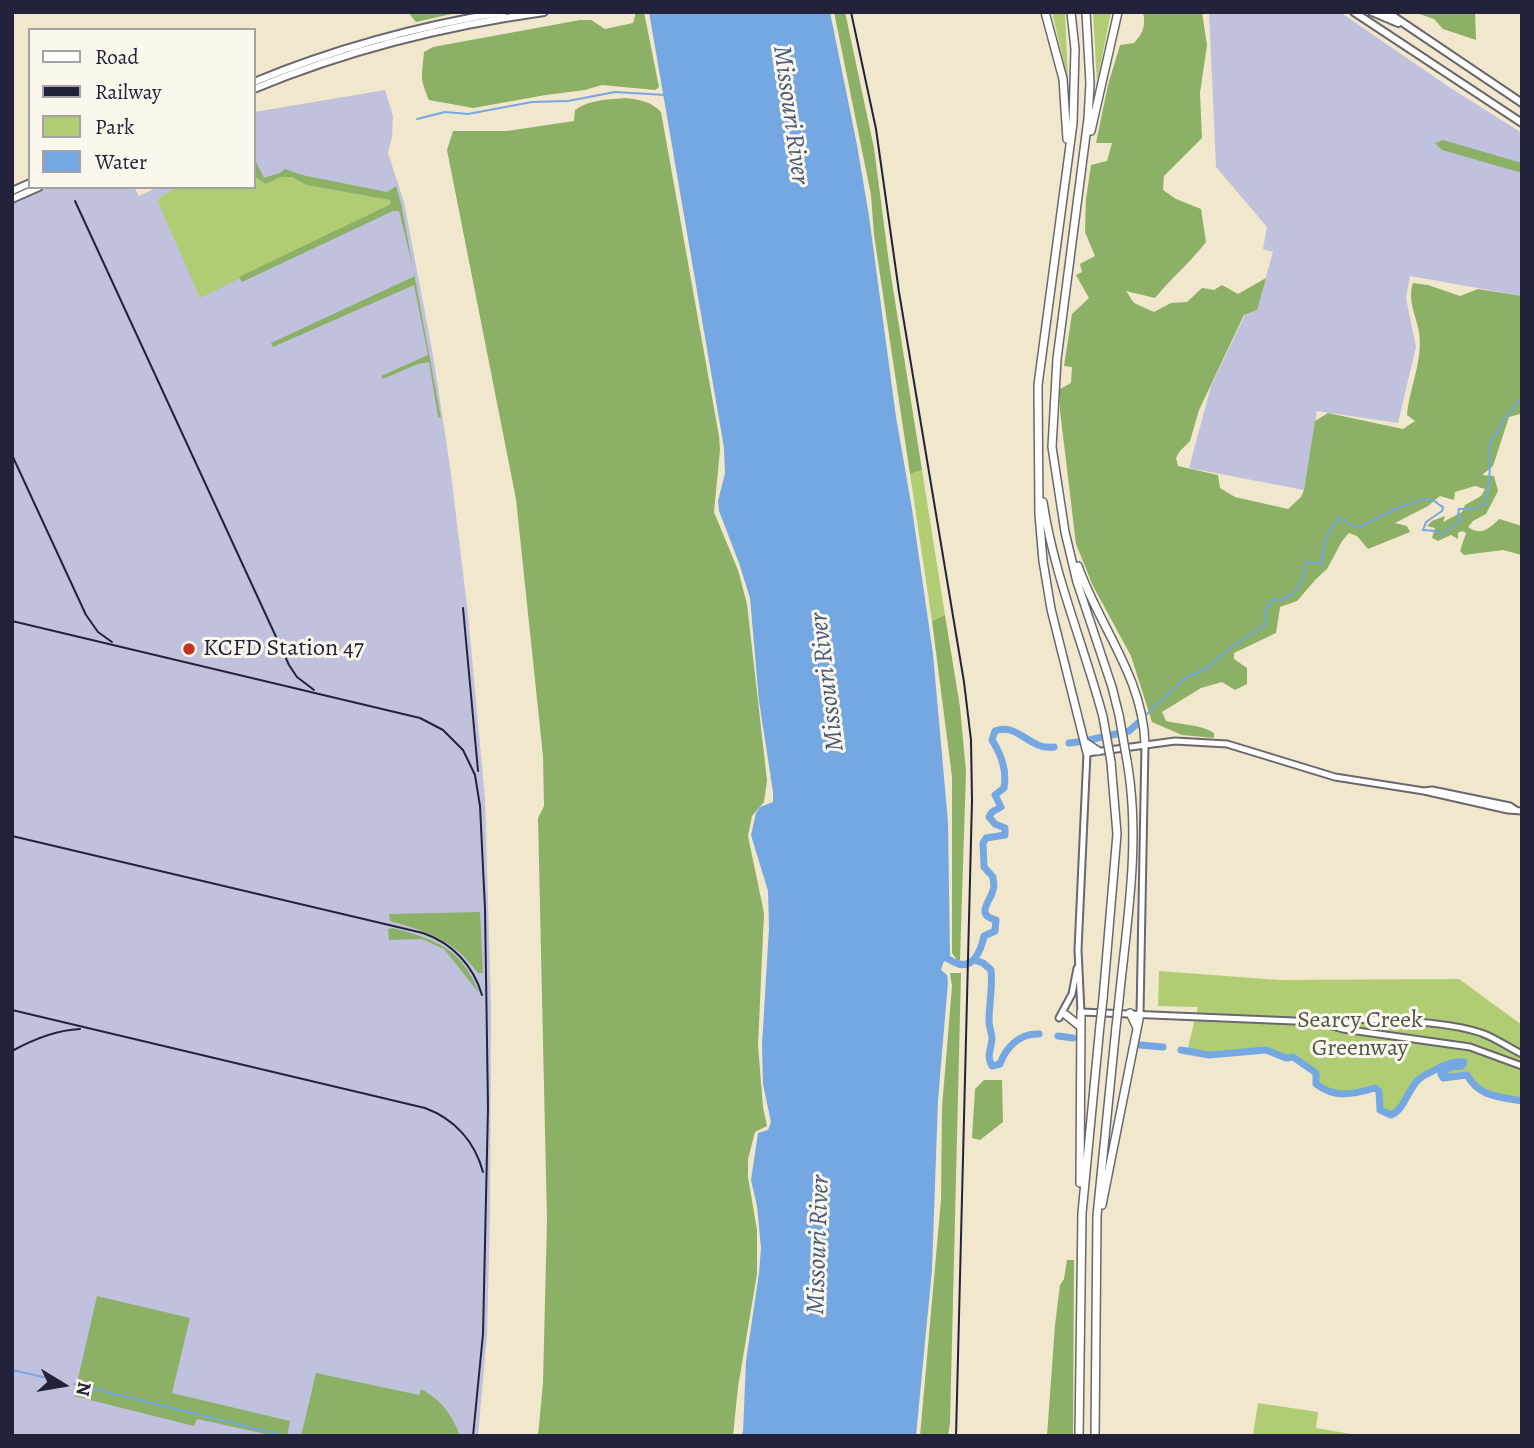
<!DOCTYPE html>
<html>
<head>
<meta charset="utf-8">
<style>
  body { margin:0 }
  #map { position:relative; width:1534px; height:1448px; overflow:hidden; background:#f1e7cd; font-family:Alegreya,serif }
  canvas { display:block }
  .frame { position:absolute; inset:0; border:14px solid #22223b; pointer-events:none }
  .legend { position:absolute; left:28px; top:28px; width:228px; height:161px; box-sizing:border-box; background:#fbf7ec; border:2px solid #a4a2a5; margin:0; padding:9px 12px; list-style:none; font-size:21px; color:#22223b }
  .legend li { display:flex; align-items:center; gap:14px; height:35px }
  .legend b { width:35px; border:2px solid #a4a2a5 }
  .north { position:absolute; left:28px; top:1350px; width:70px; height:70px; -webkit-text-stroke:5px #fbf7ec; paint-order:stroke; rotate:101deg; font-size:19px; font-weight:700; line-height:28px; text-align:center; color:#22223b }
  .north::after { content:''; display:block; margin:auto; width:24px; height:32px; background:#22223b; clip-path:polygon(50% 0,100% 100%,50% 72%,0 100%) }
</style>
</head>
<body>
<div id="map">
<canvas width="1534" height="1448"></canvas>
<div class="frame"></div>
<ul class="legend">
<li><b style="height:9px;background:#fff"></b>Road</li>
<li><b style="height:9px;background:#22223b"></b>Railway</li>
<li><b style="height:19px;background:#b1cd74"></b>Park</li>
<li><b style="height:19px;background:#75a8e2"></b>Water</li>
</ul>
<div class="north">N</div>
</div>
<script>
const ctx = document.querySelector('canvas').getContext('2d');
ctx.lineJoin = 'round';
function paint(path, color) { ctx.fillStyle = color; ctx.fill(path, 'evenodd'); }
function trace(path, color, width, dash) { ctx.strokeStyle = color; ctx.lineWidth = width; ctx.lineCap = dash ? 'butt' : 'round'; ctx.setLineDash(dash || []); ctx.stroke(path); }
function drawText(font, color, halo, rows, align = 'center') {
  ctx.font = font + ' Alegreya,serif'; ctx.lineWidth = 6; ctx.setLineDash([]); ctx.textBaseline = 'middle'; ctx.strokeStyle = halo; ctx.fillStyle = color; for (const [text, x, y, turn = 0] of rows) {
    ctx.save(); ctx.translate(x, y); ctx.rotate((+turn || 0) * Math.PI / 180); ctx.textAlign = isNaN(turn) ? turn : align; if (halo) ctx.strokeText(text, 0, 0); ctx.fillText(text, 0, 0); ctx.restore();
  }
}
paint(new Path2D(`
  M1209,12H1340L1449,87L1522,133V296L1410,276L1406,298L1416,347L1398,423L1317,411L1304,490L1189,468L1211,386L1245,315L1257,309L1273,252L1263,249L1267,227L1216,167Z
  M385,90L393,116L392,137L388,153L404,202L433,355L450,466L468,614L485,799L491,1006L490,1216L487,1335L478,1436H12V204L49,187H134L139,196L158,187H254V112Z`), '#c0c2dd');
paint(new Path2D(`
  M1052,12H1065L1068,80Z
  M1093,12H1111L1097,82Z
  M254,176L266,184L280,177H292L307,185L390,200L392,204L200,298L158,202L159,198L177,187H254Z
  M922,470L945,615L932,621L910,474Z
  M1159,971L1279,980L1459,979L1522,1025V1101C1499,1097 1479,1097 1467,1075L1443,1078L1441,1074L1451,1067L1462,1065L1463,1062C1453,1061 1446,1064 1437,1069C1430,1073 1424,1074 1418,1080C1407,1091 1405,1109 1391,1115L1380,1110L1379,1091L1375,1088C1354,1095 1335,1099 1316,1084V1073L1293,1057L1286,1058L1266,1050L1209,1055L1187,1051L1198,1007L1158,1006Z
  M1258,1403L1318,1412L1316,1428L1363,1436H1253Z`), '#b1cd74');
paint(new Path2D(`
  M408,12H460L416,22Z
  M636,12H644L659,87L655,90L602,85L585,90L546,95L473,108L429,100C419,77 422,76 424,52L433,47L580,20H591L605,29L633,23Z
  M834,12H845L874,148L889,263L922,470L910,474L874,235L871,195Z
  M1143,12H1202L1207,45L1200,93L1202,138L1164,176L1163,190L1176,199L1201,209L1206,242C1190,263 1171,278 1155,298L1126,291L1134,303L1154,312L1171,303L1187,302L1202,288L1214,290L1222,285L1238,294L1266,278L1257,310L1244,315L1199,410L1190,441L1180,451L1176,458L1178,466L1218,475L1220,488L1235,497L1288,509L1301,497L1304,490L1315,421L1328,413L1403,429L1415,421L1407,415C1410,385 1423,362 1419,332C1416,315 1407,300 1413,283L1428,285L1460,296L1478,289L1522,296V410L1520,414L1509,417L1493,466L1482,475L1494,476L1498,491L1486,514L1473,521L1468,527C1481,536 1489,529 1499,519L1522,526V555L1503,550L1464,555L1460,551L1466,533L1462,531L1458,533V539L1451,535L1438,541L1432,538L1435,528L1427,526L1432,521L1445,516L1443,522L1462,512L1465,505L1481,496L1485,489L1475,486L1455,492L1454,500L1440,496L1428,506L1395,523L1407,526L1410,532L1368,549L1357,536L1349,533L1342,541L1327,569L1316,579L1297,601L1280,607L1276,633L1234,653V659L1247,668V684L1235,690L1222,682L1201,688L1162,712L1166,721C1182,725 1200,724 1214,733V738L1182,735L1152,722L1131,656L1093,586L1076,544L1060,411V389L1071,383L1072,367L1064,366L1072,314L1089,298L1076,275L1082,272L1080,264L1095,256L1085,232L1086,199L1091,165L1107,161L1112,143H1096L1108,85L1120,45L1134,43C1143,33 1146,26 1143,12Z
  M1414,12H1475L1476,40L1443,29L1434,19Z
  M626,98C641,100 650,101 661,112L719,436L720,450L714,512L738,570L747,604L767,780L764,802L752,816L748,836L764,913L758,1045L763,1107L767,1126L755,1132L748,1159V1177L757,1230V1274L738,1387L733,1436H538L543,1383L547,1220L538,818L544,806L543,756L516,499L447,150L453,131H507L574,121L575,110C588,100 610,99 626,98Z
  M1443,140L1522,163V173L1442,150L1435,143Z
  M254,158L264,178L280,173L285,169L302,175L387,192L396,186L401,203L441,418L438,417L429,362L418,364L383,379L381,376L428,355L414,285L273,347L271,343L415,276L399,211H393L242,282L239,277L391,204L390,200L307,185L292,177H280L266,184L254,176Z
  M945,615L960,707L966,772L960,960H957L952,953V777L932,621Z
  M480,912L483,973H478C453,939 428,932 390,921L389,914Z
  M392,928C435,939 462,948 479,993L444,949L422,939L389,940L388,929Z
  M950,973H961L950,1423L948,1436H920L941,1200L942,1108L952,986Z
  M984,1080H1002L1003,1122L980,1140L972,1138L975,1089Z
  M1067,1260H1074L1073,1436H1047L1055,1325L1060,1285L1064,1279Z
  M97,1296L190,1318L172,1393L290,1421L287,1436H275L197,1419L194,1426L74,1396Z
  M316,1373L419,1395L421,1389C441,1400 452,1414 460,1436H301Z`), '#8cb066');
paint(new Path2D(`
  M649,12H830L857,145L869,216L896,417L912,509L933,654L948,822L950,957L944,961L941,970L947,975L948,982L938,1100L932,1270L916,1436H740L743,1432L746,1361L759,1273L761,1248L757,1206L751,1180L758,1133L768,1130L771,1122L763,1084L762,1045L769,928L768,891L751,835L756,813L760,807L773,802V792L759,701L750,598L739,563L719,511L718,501L725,473L724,448Z`), '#75a8e2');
trace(new Path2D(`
  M417,119L445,112L468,114L532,102L568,101L615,92L665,95
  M1147,714L1185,678L1208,668L1231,647L1266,624L1265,611L1273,600H1282C1299,592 1304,580 1306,562L1322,564C1323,546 1326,530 1340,518L1357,528C1373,521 1417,495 1433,500C1436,502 1439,505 1443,507L1442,511L1426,522L1423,530L1435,531L1442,534L1462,519L1458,515L1459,509C1466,508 1476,510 1482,506C1492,500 1489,452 1491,439C1501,431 1498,429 1503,420C1509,412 1516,405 1522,397
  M12,1370L61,1381
  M74,1384L278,1434`), '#75a8e2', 2);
trace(new Path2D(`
  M1089,740L1129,731L1138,723
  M1069,743L1078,742
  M943,957C947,958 950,960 954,962C973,972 981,950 984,936L995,931L996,920C974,915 991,901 993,890C995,886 993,881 993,877L984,867L983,843L986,838L1005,835V828L995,824L989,817L992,812L1001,807L995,795L1004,788C1007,771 1001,754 992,740L995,731C1018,722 1030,751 1054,747
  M975,960L983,963L991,970C993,987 989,1004 989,1021C989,1027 992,1033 992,1039C991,1050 986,1056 992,1066L1000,1064C1006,1047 1020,1033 1039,1034
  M1058,1036L1073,1038
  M1140,1045L1163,1047
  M1181,1050L1209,1055L1266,1050L1286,1058L1293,1057L1316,1073V1084C1335,1099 1354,1094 1375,1088L1379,1091L1380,1110L1391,1115C1405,1109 1407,1091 1418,1080C1424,1074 1430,1073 1437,1069C1446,1064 1454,1061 1464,1062L1462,1066L1451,1067L1441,1074L1443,1078L1467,1075C1479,1097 1499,1097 1522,1101`), '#75a8e2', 7);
const secondary = new Path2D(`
  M1424,791L1508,810L1522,811
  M1516,810L1510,806L1432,790L1424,791L1335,777L1227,744L1175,741L1087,753L1078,950L1081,1012L1318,1022C1357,1017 1447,1020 1484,1034C1497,1039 1509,1048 1522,1054
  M1140,1014L1145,744
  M1059,1018L1072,994L1077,968
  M1321,1023L1343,1029L1470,1047L1522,1066`);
const primary = new Path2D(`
  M1354,12L1522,123
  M1372,12L1398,23
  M1387,12L1522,103
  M254,82C334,49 418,26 504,12
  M254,89C347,50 444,26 544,12
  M12,191L30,183
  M12,199L39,187`);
const highway = new Path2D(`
  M1045,12L1063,79L1067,139
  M1071,12L1075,49L1073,123L1038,385L1039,514L1043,561L1051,609L1087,753
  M1086,12L1090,83L1088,119L1057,359L1052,447L1065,532L1077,582L1112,687L1119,715
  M1091,131L1118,12
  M1043,502C1054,576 1084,645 1103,717
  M1078,566C1099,626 1143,677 1145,744
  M1086,743L1098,751
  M1103,999L1117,834L1111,762
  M1119,1000C1127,921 1141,840 1127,761
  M1130,1013L1137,1028
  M1066,1015L1081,1027
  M1080,1183L1081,1012
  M1102,1205L1140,1014
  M1079,1436L1082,1213L1100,1025
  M1095,1436L1097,1216L1116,1027`);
trace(secondary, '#6a676e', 9);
trace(primary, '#6a676e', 10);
trace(highway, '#6a676e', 10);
trace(secondary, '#fff', 5);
trace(primary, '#fff', 6);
trace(highway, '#fff', 7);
trace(new Path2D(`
  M851,12L876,129L899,292L964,682L971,740L972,800L956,1436
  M75,201L289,665L297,677L314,690
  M12,455L86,615L98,632L112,642
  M463,608L478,771
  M12,621L420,718L443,730L463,750L475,775L480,806L485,909L488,1107L483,1334L473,1436
  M12,836L423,933C452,943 473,965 482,995
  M12,1010L425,1108C455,1119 475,1142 483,1172
  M12,1051C32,1040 57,1030 80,1029`), '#22223b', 2);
const highwayBridge = new Path2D(`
  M1119,715L1127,761
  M1103,717L1111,762
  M1100,1025L1103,999
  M1116,1027L1119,1000`);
trace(highwayBridge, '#6a676e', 10, []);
trace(highwayBridge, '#fff', 7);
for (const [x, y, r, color] of [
  [189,649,7,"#c8321e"]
]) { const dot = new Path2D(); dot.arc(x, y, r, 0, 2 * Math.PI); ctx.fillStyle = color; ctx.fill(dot); trace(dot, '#fbf7ec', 2.5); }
drawText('24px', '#22223b', '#fbf7ec', [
  ["KCFD Station 47",203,649]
], 'left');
drawText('24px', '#4d554c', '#fbf7ec', [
  ["Searcy Creek",1360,1021],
  ["Greenway",1360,1049]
]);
drawText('italic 26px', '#43587e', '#fbf7ec', [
  ["Missouri River",790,115,82],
  ["Missouri River",828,682,-97],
  ["Missouri River",819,1245,-88]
]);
</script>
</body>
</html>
